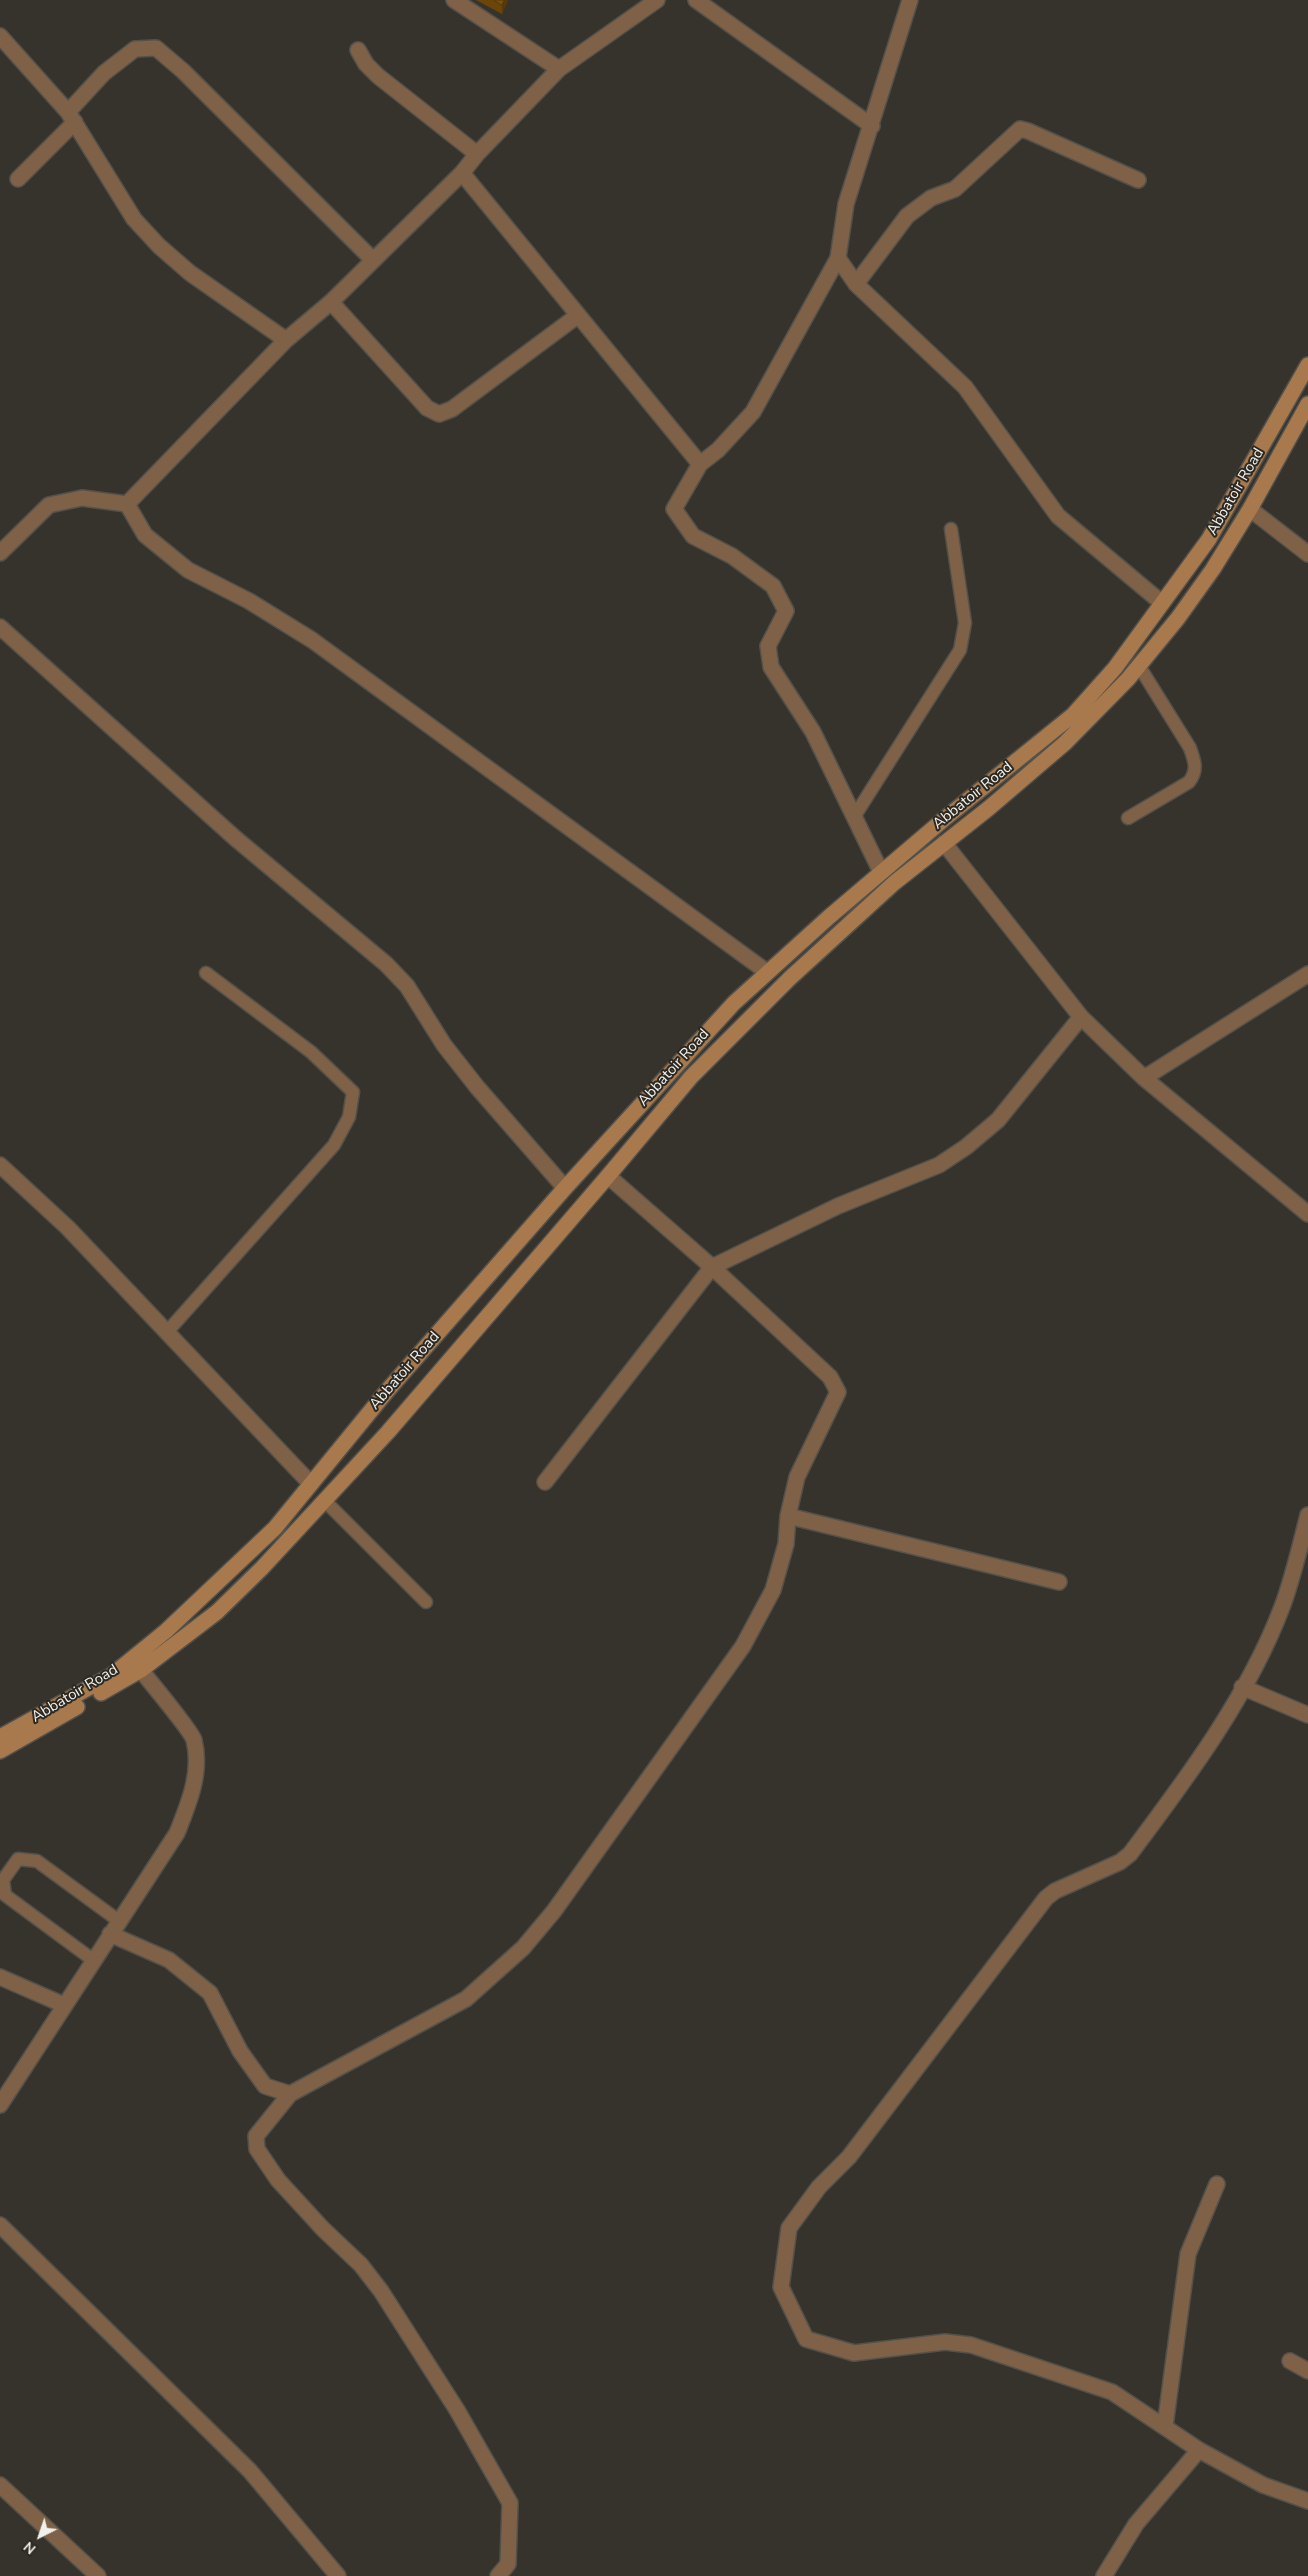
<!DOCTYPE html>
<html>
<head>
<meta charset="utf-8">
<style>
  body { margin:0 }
  #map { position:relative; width:1308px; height:2576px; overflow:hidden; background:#36332c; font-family:"Nunito Sans",sans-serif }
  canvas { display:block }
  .north { position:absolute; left:15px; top:2511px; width:50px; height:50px; -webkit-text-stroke:4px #2c2923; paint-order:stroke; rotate:221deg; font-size:14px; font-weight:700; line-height:20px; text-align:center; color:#f1f0eb }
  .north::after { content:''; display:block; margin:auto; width:18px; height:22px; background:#f1f0eb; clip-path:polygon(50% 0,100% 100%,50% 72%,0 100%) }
</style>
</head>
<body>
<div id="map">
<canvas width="1308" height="2576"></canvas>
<div class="north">N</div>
</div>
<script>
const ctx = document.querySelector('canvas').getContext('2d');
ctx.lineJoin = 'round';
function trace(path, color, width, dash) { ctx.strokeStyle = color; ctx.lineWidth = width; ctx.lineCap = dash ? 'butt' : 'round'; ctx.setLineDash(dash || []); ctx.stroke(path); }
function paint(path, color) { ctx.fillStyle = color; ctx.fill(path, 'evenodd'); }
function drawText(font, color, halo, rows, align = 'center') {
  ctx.font = font + ' "Nunito Sans",sans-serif'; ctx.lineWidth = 4; ctx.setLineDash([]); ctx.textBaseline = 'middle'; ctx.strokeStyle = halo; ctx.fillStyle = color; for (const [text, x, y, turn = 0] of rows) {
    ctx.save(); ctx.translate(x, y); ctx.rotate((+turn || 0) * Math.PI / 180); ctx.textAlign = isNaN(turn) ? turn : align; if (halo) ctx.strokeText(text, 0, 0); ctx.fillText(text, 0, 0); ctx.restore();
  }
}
const lane = new Path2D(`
  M854,817L960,650L965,623L951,529
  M1128,818L1189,782C1198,770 1195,762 1190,748L1139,666
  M167,1332L334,1145L349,1117L353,1092L311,1052L206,973
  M324,1500L426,1602
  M93,1960L5,1895L3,1880L18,1859L37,1861L119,1921`);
const street = new Path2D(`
  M454,0L559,69
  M696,0L872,126
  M0,36L68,112L134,219L159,246L190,273L286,340
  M358,50L366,64L378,76L477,154
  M68,112L104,73L135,49L156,48L183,71L373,260
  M462,173L700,464
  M18,179L75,122
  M838,258L856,284L965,387L1058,516L1162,603
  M856,284L907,216L931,198L955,189L1020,129L1028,131L1138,180
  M331,302L427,408L439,414L452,409L577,316
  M127,504L145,535L188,570L249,601L312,640L767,972
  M127,504L286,340L331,302L462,173L477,154L559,69L657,0
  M1250,509L1308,554
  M0,553L49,505L82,498L127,504
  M0,627L235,838L386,964L407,986L444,1045L477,1087L565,1188
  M944,843L1081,1017L1144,1078L1308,1214
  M881,872L813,732L771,667L768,646L786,611L773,586L732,556L693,536L674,509L700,464L718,450L753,412L838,258L846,204L910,0
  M1144,1078L1308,974
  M0,1165L68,1228L311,1484
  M545,1482L712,1267L838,1206L939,1165L966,1147L998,1120L1081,1017
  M1308,1515C1300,1546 1293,1578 1282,1607C1248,1697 1187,1778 1130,1854L1120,1862L1055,1891L1046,1898L849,2157L819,2187L789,2228L781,2287L806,2339L854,2353L945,2342L971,2345L1112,2392L1199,2450L1263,2485L1308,2501
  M788,1516L1059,1582
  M1242,1687L1308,1715
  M110,1934L169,1960L210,1993L240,2051L265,2086L290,2094
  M0,1977L64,2005
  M0,2105L177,1833C189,1803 202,1772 194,1740C191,1730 150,1682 141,1670
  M0,2225L250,2471L338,2576
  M1290,2361L1308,2371
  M1165,2426L1188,2254L1217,2184
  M0,2485L98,2576
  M498,2576L508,2564L510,2503L457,2410L381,2291L361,2265L323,2229L278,2180L257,2149L256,2136L290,2094L466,1999L523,1948L554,1911L743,1646L773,1590L786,1544L788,1516L797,1477L838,1392L830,1377L712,1267L608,1176
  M1104,2576L1136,2524L1199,2450`);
const secondary = new Path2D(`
  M101,1693L141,1670L217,1612L262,1568L388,1432L608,1176L691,1077L790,978L894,883L989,808L1065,743L1128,679L1178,618L1213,569L1250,509L1308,404
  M0,1737L112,1675L166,1631L275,1528L387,1391L565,1188L734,1003L829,917L943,820L1073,715L1115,668L1209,539L1308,365
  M0,1751L77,1707`);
trace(lane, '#54514b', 15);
trace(street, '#54514b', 18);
trace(secondary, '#54514b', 18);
trace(lane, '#7e6146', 12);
trace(street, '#7e6146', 15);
trace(secondary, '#a7794d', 15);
paint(new Path2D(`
  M476,0H508L502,14Z`), '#6c4509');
paint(new Path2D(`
  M504,0H508L502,14V5Z`), '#583808');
const building = new Path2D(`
  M494,0H504L502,5Z`);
paint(building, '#7d500b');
trace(building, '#583808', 1);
drawText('15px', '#f1f0eb', '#2c2923', [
  ["Abbatoir Road",1236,492,-60],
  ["Abbatoir Road",973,796,-39],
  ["Abbatoir Road",674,1068,-48],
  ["Abbatoir Road",405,1371,-49],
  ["Abbatoir Road",75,1694,-31]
]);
</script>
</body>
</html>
